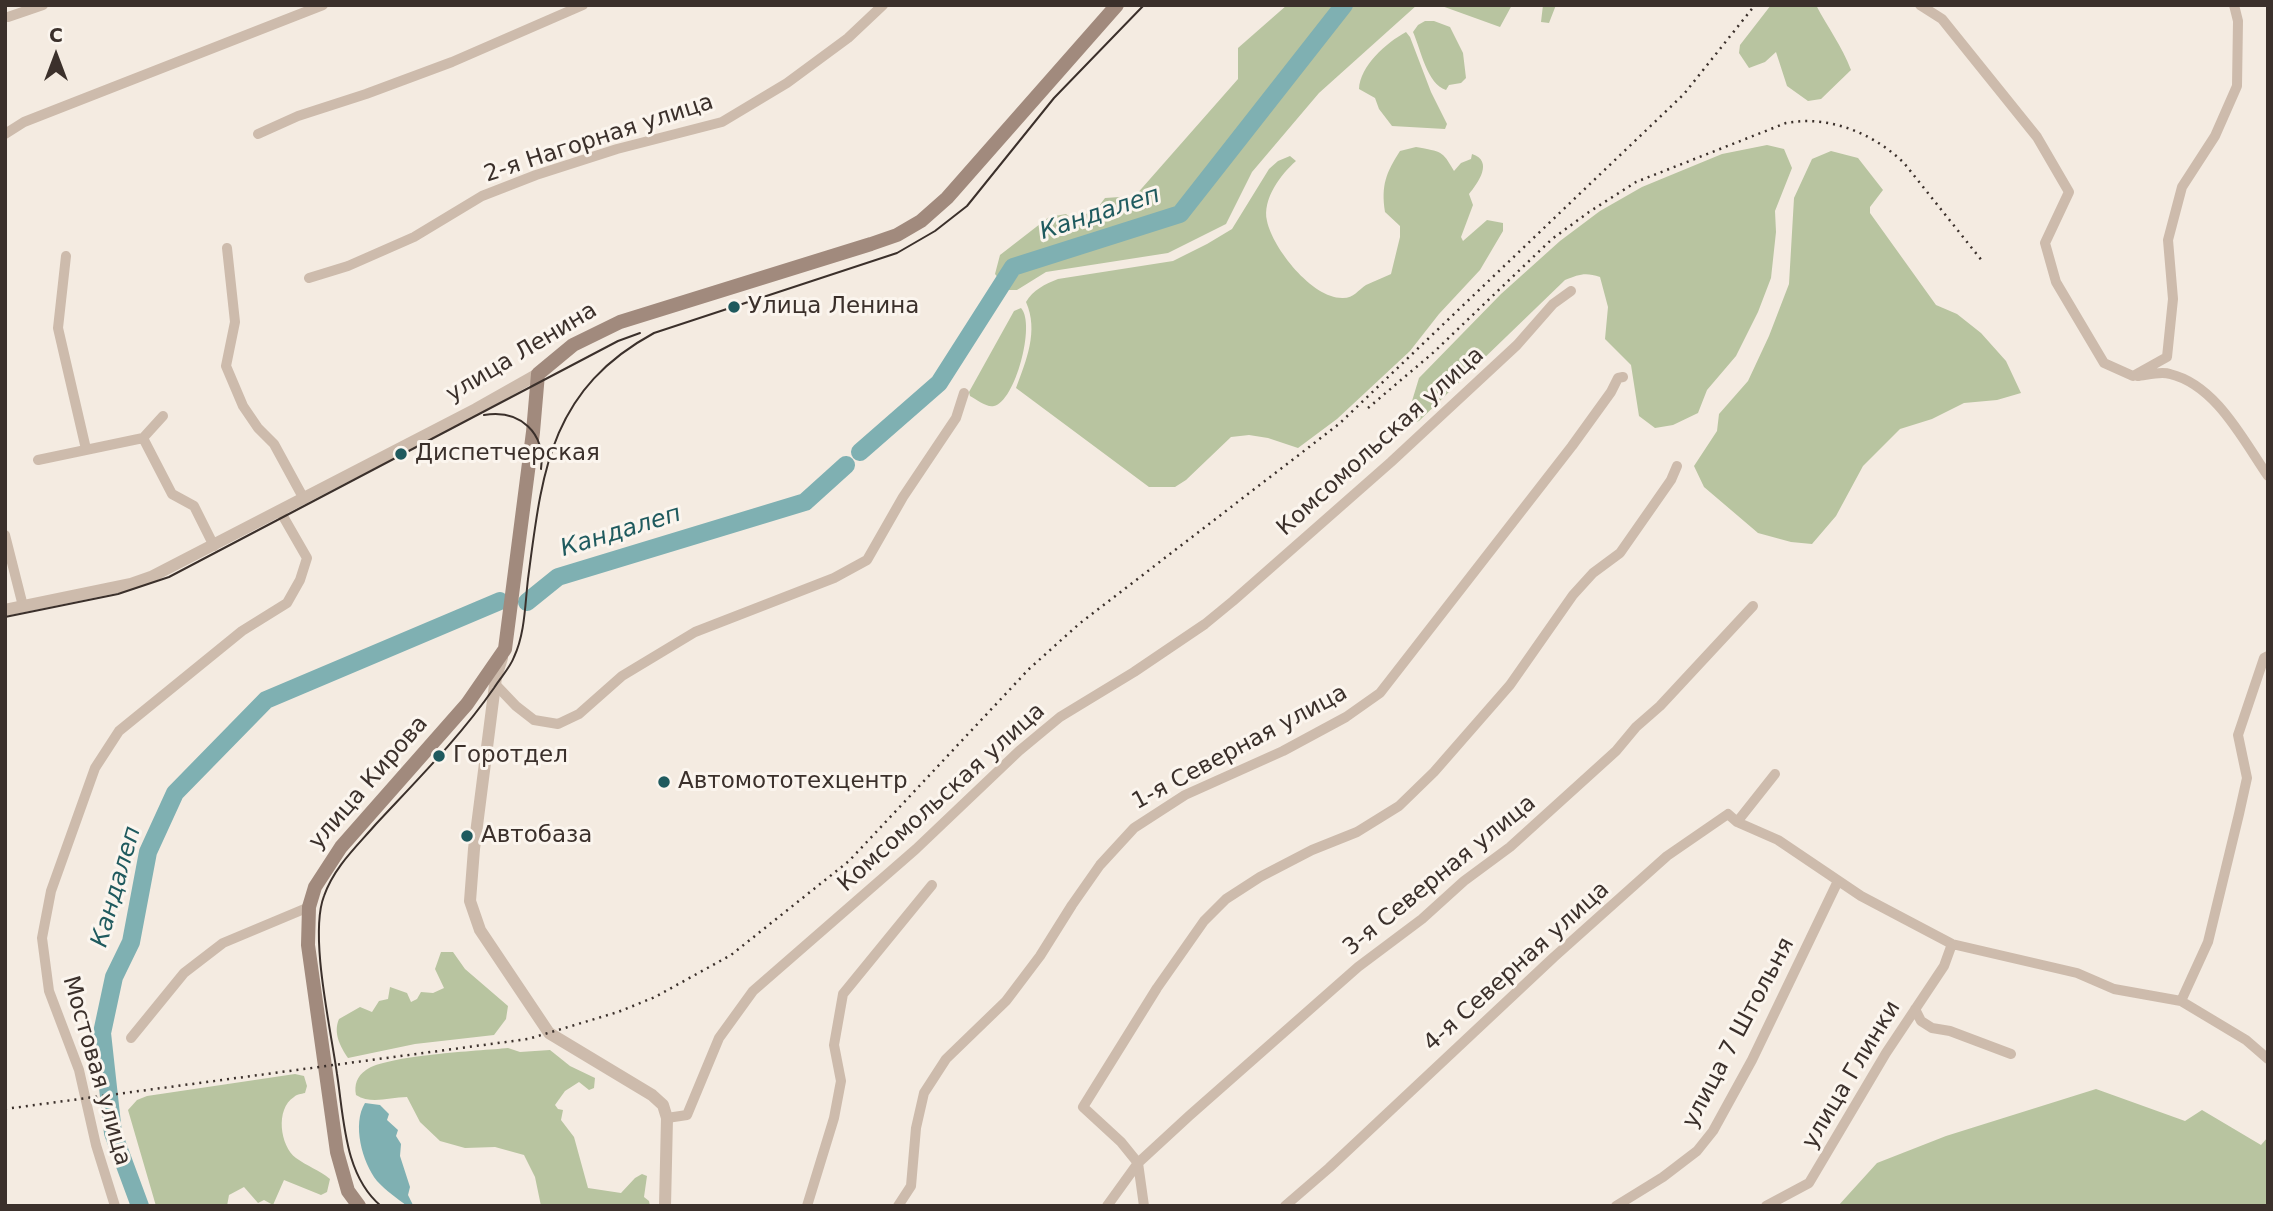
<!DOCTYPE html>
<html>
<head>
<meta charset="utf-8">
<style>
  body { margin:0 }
  #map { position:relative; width:2273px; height:1211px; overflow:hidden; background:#f4ebe1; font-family:"DejaVu Sans",sans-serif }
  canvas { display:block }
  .frame { position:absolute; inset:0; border:7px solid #3b302b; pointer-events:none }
  .north { position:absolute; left:21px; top:21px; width:70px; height:70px; -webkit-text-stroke:5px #fbf5ee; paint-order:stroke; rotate:0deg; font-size:19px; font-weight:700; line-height:28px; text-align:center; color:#3b302b }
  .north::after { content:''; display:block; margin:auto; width:24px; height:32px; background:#3b302b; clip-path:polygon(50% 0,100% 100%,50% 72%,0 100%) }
</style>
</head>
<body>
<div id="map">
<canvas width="2273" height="1211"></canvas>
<div class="frame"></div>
<div class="north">С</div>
</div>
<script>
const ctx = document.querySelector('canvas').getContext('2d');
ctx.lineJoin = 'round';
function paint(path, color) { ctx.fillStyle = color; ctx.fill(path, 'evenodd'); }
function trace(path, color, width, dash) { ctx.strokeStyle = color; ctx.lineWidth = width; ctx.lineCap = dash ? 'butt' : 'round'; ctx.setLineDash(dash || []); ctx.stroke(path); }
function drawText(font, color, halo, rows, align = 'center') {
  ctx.font = font + ' "DejaVu Sans",sans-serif'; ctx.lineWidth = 6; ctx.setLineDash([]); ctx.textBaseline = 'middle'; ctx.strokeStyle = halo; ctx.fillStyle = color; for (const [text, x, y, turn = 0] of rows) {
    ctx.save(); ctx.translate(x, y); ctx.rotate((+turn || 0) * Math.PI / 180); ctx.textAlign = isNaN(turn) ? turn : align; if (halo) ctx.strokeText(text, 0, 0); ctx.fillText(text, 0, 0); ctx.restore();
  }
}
paint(new Path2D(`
  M1287,5H1417L1319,93L1252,172L1226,224L1168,253L1046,272L1017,290H1008L995,274L1000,255L1049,217L1066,214L1075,221L1099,206L1105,198L1135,196L1238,79V48Z
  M1439,5H1512L1500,27Z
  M1543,5H1556L1549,23L1541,22Z
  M1771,5H1816C1828,28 1842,46 1851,70L1821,99L1808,101L1787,86L1776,52L1765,62L1749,68L1739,53L1740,45Z
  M1425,21H1434L1450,27L1463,53L1466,78L1461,83L1449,85L1446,90C1427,84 1421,50 1413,32L1418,25Z
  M1406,32L1410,37L1431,92L1447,124L1445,129L1392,126L1379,109L1375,98L1359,89C1360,66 1386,43 1406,32Z
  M1767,145L1784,149L1792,168L1775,211L1776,232L1771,278L1758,312L1736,356L1707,390L1698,413L1673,425L1655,428L1639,416L1631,365L1605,339L1608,307L1600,277C1586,272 1579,274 1565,280L1419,421L1407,425L1405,413L1412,401L1419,378L1501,294L1560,241L1600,211L1642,187L1722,154Z
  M1416,147C1442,152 1442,150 1454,171L1461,163L1471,159L1472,154C1494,161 1478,183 1469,194L1473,205L1461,237L1463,241L1487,220L1503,223V231L1480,270L1439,314L1410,351L1337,419L1298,448L1268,438L1249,435L1231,437L1186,480L1175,487H1149L1016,388C1026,361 1039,331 1026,302C1033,290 1045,284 1058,279L1173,261L1207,244L1232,229L1269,169L1278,161L1290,156L1296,161C1281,174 1262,199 1267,221C1273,249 1313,299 1343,298C1354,298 1358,290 1366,285C1374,281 1383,278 1391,274L1400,237V226L1385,212C1381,185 1386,173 1400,151Z
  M1831,151L1858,158L1883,190L1870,207V213L1936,305L1957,314L1981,333L2006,361L2021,393L1997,400L1964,403L1932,419L1900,429L1863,466L1836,516L1812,544L1791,542L1758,533L1704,487L1694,466L1717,431L1719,414L1748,381L1769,336L1789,284L1794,198L1812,159Z
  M1021,308C1036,324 1015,402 994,406C987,408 976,399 970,396L969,392L1014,311Z
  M441,952H453L465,969L508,1006L506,1019L494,1035L415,1044L348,1058C340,1046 333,1033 339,1019L360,1007L372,1012L379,1001L388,999L390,987L407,993L411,1002L417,999L421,992L433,993L444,988L435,969Z
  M508,1048L520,1052L550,1050L570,1066L595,1078L594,1088L589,1090L579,1082L565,1091L555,1105L558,1109L563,1110L561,1120L574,1137L588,1188L621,1193L635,1178L642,1174L647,1176L644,1197L649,1201L650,1206H541L535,1177L524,1155L495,1147L465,1148L440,1141L420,1122L407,1097C389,1097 372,1105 356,1095C354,1085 357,1076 366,1070C387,1055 478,1051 508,1048Z
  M295,1074L304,1076L307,1086L305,1093C301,1094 297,1094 294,1097C275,1109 280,1146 296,1158C307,1166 319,1170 330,1179L327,1192L321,1195L284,1180L273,1205L264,1200L258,1203L244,1187L229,1195L227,1206H156L128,1110L137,1100L147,1096Z
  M2096,1089L2185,1121L2202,1110L2261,1145L2268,1137V1206H1838L1877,1163L1946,1136Z`), '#b8c4a0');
paint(new Path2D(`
  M365,1103L380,1105L389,1114L387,1120L398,1130L396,1136L401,1144L400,1156L410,1187L408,1195L413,1205L407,1206C397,1198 386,1191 377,1181C362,1162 352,1124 365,1103Z`), '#7fb0b2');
trace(new Path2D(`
  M860,452L939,383L1013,267L1180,214L1344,5
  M527,602L558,577L805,502L846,465
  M140,1206L113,1133L102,1033L114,977L131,942L148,852L175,793L266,700L500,601`), '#7fb0b2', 18);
trace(new Path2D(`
  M1920,5L1942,19L2037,137L2069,192L2045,243L2056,282L2104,363L2133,376L2167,357L2173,299L2168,240L2182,187L2215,136L2237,86L2238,21L2234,5
  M8,17L43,5
  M5,134L24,122L323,5
  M258,134L298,116L366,94L452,62L583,5
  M227,248L235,322L226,366L243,406L258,428L274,444L304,499
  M66,256L58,328L86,449
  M309,278L348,266L414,237L482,196L536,175L617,149L722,122L787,83L848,38L883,5
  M2137,376C2147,375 2161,371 2170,374C2216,385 2243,440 2268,476
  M143,438L163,416
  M38,460L143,438L172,494L194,506L214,546
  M5,535L23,606
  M495,684L516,706L534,720L558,724L579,714L622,676L695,632L834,578L867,560L903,497L956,418L964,393
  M1737,822L1778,840L1861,896L1952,944L2077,973L2114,989L2181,1001L2246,1040L2268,1059
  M2181,1001L2208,942L2239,814L2247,778L2238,735L2264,658L2268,656
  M1915,1009L1921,1021L1932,1028L1950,1031L2011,1054
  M131,1038L184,973L223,943L309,907
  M667,1118L687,1115L719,1038L753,991L916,849L1019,751L1060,717L1134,672L1205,624L1233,601L1391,462L1517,345L1553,304L1571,291
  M1138,1163L1121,1142L1083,1107L1157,988L1204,921L1226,899L1260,877L1312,850L1357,832L1399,806L1434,772L1510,685L1573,595L1593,573L1620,553L1671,480L1677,466
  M1138,1163L1144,1206
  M115,1206L96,1145L79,1070L49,991L42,938L51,891L95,768L119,731L242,631L287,603L300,580L307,558L280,511
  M807,1206L834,1118L841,1081L834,1045L843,994L932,885
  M898,1206L911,1186L916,1128L924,1093L946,1059L1006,1001L1040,956L1072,905L1100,865L1134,828L1185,795L1283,751L1346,717L1380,693L1572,446L1611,392L1618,378L1623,377
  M1107,1206L1138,1163L1189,1116L1358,967L1422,919L1464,881L1510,847L1616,751L1636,727L1660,706L1753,606
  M1285,1206L1329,1168L1554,957L1667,856L1728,814L1737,822L1775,774
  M1616,1206L1663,1177L1697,1151L1713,1131L1752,1060L1838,881
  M1766,1206L1809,1183L1886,1053L1944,966L1952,944`), '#cdbbac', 10);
trace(new Path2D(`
  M5,610L131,584L151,577L476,409L538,374
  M502,658L496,677L474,849L470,901L480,930L549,1033L652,1095L663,1105L667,1118L665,1206`), '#cdbbac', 12);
trace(new Path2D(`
  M359,1206L348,1191L337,1152L308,945L309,907L315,887L341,847L467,704L505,649L533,432L538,374L573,345L620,322L871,244L897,235L921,221L947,198L1117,5`), '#a18a7d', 14);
trace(new Path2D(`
  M484,415C520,409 546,433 541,469
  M5,617L118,594L169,577L618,341L640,333
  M381,1206C344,1175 344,1118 337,1074C331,1030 309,935 324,896C334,867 357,846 376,824C417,780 460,737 494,688C500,678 510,668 514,657C525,634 525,604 528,579C542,473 549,390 654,333L897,253L935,231L967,206L1054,98L1144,5`), '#3b302b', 2);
trace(new Path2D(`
  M1368,408L1434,352L1552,239L1589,212L1636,182L1786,123C1829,115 1873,133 1904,163L1983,262
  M5,1109L528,1039L618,1012L655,997L731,955L849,861L1029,669L1079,624L1339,424L1684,94L1755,5`), '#3b302b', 2.5, [2, 5]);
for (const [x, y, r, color] of [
  [734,307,7,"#1f5a5e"],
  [401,454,7,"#1f5a5e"],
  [439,756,7,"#1f5a5e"],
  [664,782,7,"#1f5a5e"],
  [467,836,7,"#1f5a5e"]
]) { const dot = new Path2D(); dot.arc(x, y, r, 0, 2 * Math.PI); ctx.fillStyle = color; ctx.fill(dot); trace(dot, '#fbf5ee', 2.5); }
drawText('23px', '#3b302b', '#fbf5ee', [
  ["2-я Нагорная улица",599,139,-18],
  ["улица Ленина",522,353,-31],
  ["Комсомольская улица",1381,442,-42],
  ["1-я Северная улица",1240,748,-28],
  ["улица Кирова",369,783,-49],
  ["Комсомольская улица",942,798,-42],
  ["3-я Северная улица",1440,876,-39],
  ["4-я Северная улица",1517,967,-42],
  ["улица 7 Штольня",1739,1033,-62],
  ["Мостовая улица",96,1071,74],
  ["улица Глинки",1852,1075,-59]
]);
drawText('23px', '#3b302b', '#fbf5ee', [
  ["Улица Ленина",748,307],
  ["Диспетчерская",415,454],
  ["Горотдел",453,756],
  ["Автомототехцентр",678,782],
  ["Автобаза",481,836]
], 'left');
drawText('italic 24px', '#1f5a5e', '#fbf5ee', [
  ["Кандалеп",1100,214,-18],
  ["Кандалеп",621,532,-17],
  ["Кандалеп",117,887,-74]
]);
</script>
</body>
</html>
